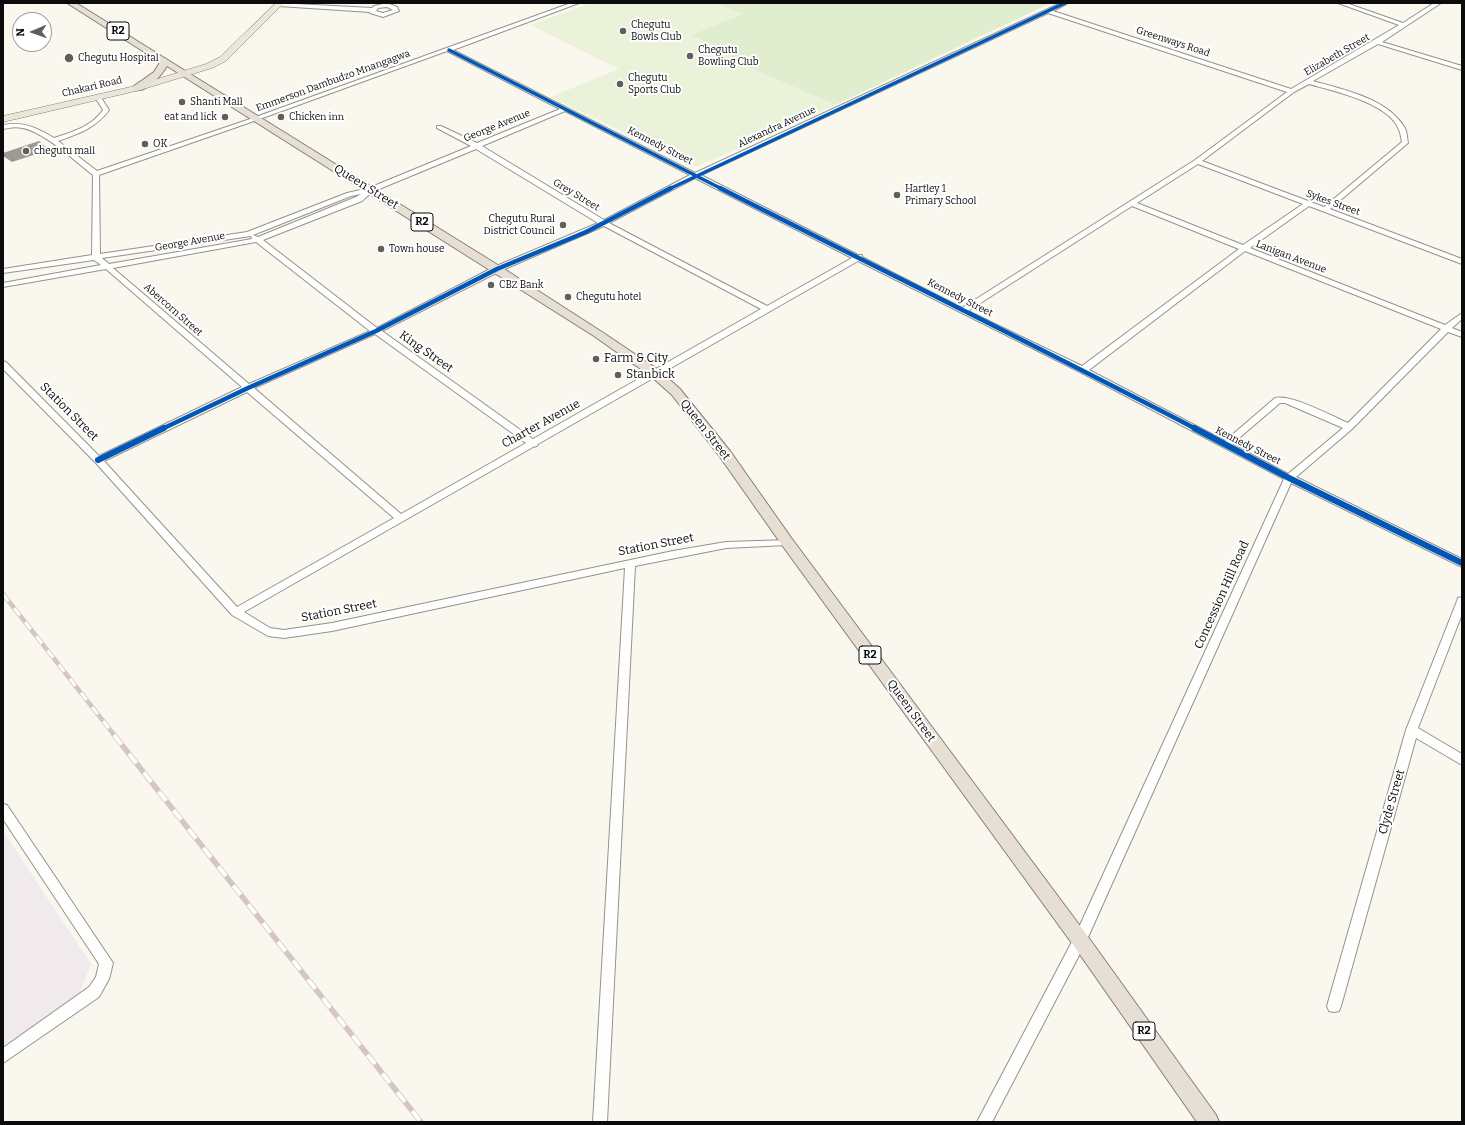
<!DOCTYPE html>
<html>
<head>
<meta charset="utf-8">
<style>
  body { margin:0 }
  #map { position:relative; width:1465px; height:1125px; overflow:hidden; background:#faf8ee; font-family:Bitter,serif }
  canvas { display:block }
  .frame { position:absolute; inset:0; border:4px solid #0b0b0b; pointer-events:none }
  .north { position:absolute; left:12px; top:12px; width:40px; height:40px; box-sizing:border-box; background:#fff; border:1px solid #9d9d9d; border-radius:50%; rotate:268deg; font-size:11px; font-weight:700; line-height:16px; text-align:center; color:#0b0b0b }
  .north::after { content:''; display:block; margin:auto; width:14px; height:18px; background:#5f5e5a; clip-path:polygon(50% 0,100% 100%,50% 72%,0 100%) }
</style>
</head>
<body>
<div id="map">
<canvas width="1465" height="1125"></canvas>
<div class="frame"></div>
<div class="north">N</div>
</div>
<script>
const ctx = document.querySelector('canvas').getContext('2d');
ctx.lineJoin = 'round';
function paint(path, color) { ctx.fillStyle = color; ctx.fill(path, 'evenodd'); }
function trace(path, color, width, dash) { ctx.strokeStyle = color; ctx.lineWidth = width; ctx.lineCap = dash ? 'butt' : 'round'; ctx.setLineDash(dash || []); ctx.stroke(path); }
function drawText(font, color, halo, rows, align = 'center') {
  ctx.font = font + ' Bitter,serif'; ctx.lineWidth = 4; ctx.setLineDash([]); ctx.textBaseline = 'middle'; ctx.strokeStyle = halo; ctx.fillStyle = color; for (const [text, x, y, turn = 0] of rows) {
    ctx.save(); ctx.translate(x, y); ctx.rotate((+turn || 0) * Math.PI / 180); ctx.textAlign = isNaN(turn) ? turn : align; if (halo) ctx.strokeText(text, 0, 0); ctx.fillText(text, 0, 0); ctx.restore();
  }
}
paint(new Path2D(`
  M3,831L91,964L78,997L3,1048Z`), '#f1eaec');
paint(new Path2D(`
  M715,3H1051L835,105L734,61L718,47L690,35L742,14Z`), '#e0eecf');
paint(new Path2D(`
  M591,3H715L742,14L691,35L718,47L734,61L835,105L696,167L550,97L619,69L531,25Z`), '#eaf2d9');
paint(new Path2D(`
  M39,141L49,150L12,162L3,156V153Z`), '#9c9a95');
const minor = new Path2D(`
  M277,3L372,8L374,6L387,3L397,7L399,11L383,17L370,13V12L279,6ZM387,7L393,10L383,13L376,11L378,8Z
  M571,3H579L453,50L695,173L1061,3H1068L1053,11L1291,89L1399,25L1338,3H1346L1403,23L1434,3H1441L1382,42L1462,66V70L1378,44L1313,81C1344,90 1387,98 1405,128C1407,132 1407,138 1408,143L1330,209L1462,259V264L1309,206L1250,248L1445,325L1462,313V319L1452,328L1462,332V337L1448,332L1352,429L1296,477L1462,559V567L1291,483L1085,944L992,1122H977L1075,936L1284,479L1080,372L858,261L538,444L537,446L533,447L244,612L270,628L284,630L332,623L673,551L726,542L790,540L792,542L790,544L787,545L726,548L635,566L607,1122H593L625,568L332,631L284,638L268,636L232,615L95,462L3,369V361L6,362L99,456L242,387L106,269L3,287V283L101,265L94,260L3,273V269L92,255L93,175C75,161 43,131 22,128C15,126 9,128 3,129V125C23,121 37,128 54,138C72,132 91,127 103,110L95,97L100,96L109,110C96,128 78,134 58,141L97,171L253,118ZM1048,13L1287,92L1195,160L962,308L862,257V255H858L701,175ZM447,51L560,109L477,143L441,126H437V128L471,146L369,188L347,193L247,232L100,254L99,175L257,120ZM1309,84C1333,91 1390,103 1399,130C1401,134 1401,139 1402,142L1324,207L1202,161L1294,92ZM565,111L690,175L604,220L482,146ZM476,149L598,223L494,267L377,328L263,240L362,201L372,192ZM1198,164L1303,204L1243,245L1137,203ZM695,178L852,258L767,306L609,223ZM361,194L356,197L258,237L253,235L351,196ZM1132,206L1239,249L1082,366L968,311ZM604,226L761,309L533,439L382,331L500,271ZM251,236L252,239L109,264L102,258ZM256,242L370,331L249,384L113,268ZM1245,251L1441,329L1348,423C1332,416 1291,394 1275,398L1225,441L1089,370ZM375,334L526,443L401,514L254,388ZM247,392L394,518L237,607L104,461ZM1280,403H1285L1343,428L1288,474L1232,444Z
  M1462,597V614L1418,728L1462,754V765L1416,738L1341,1006L1339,1011L1334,1012L1329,1011L1327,1006L1406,730L1457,601L1458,598Z
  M3,804L7,805L113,963L109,979L99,997L3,1063V1048L89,987L96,977L99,964L3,819Z`);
const major = new Path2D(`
  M276,3H284L226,61L212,68L140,90L3,122V116L135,86L206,64L220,57Z`);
const highway = new Path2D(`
  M67,3H76L501,267L602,332L660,371L680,389L730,451L792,539L1086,934L1216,1115L1219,1122H1197L1074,946L782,545L720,457L672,395L652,377L594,336L167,66C161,76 146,93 134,90V86L154,72L160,62Z`);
trace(minor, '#93928d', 2);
trace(major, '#807f7a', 1);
trace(highway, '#807f7a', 2);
paint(minor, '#fefefc');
paint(major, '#eae7d8');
paint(highway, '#e7dfd4');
const railFar1 = new Path2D(`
  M3,594L115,736`);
const rail = new Path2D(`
  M114,735L421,1122`);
trace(railFar1, '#d5c6c4', 4.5);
trace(rail, '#d5c6c4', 5.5);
trace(railFar1, '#fff', 3, [9]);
trace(rail, '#fff', 4, [12]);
trace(new Path2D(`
  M449,50L722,189
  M669,189L1065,3`), '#0057b8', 3.5);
trace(new Path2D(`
  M720,188C879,269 1039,347 1196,429
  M162,429L248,388L376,331L497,269L586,232L671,188`), '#0057b8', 4.5);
trace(new Path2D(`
  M1194,428L1289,478L1462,563
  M98,460L164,428`), '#0057b8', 6);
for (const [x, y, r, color] of [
  [623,31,4,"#5f5e5a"],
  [690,56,4,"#5f5e5a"],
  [69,58,5,"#5f5e5a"],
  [620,84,4,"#5f5e5a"],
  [182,102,4,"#5f5e5a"],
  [225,117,4,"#5f5e5a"],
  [281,117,4,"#5f5e5a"],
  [145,144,4,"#5f5e5a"],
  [26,151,4,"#5f5e5a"],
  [897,195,4,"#5f5e5a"],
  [563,225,4,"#5f5e5a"],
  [381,249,4,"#5f5e5a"],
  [491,285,4,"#5f5e5a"],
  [568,297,4,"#5f5e5a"],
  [596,359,4,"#5f5e5a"],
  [618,375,4,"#5f5e5a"]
]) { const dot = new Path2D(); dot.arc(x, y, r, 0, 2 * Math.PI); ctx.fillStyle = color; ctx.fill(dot); trace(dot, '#fff', 1.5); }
drawText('10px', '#0b0b0b', '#fff', [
  ["Chegutu",631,25],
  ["Bowls Club",631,37],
  ["Chegutu",698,50],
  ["Bowling Club",698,62],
  ["Chegutu Hospital",78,58],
  ["Chegutu",628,78],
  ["Sports Club",628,90],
  ["Shanti Mall",190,102],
  ["eat and lick",217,117,"right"],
  ["Chicken inn",289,117],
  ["OK",153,144],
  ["chegutu mall",34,151],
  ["Hartley 1",905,189],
  ["Primary School",905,201],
  ["Chegutu Rural",555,219,"right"],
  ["District Council",555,231,"right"],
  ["Town house",389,249],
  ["CBZ Bank",499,285],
  ["Chegutu hotel",576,297]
], 'left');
drawText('10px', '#0b0b0b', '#fff', [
  ["Greenways Road",1173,42,18],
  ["Elizabeth Street",1337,55,-30],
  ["Emmerson Dambudzo Mnangagwa",333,81,-20],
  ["Chakari Road",92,87,-13],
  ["George Avenue",497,126,-22],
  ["Alexandra Avenue",777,127,-25],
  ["Kennedy Street",660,146,27],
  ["Grey Street",576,195,31],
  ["Sykes Street",1333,203,20],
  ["George Avenue",190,242,-10],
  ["Lanigan Avenue",1291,257,21],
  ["Kennedy Street",960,298,27],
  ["Abercorn Street",173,310,41],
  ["Kennedy Street",1248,446,27]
]);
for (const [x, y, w] of [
  [118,31,22],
  [422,222,22],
  [870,655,22],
  [1144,1031,22]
]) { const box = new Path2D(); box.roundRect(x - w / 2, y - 9, w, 18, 3); ctx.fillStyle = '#fff'; ctx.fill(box); trace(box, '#0b0b0b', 1); }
drawText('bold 11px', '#0b0b0b', null, [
  ["R2",118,31],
  ["R2",422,222],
  ["R2",870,655],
  ["R2",1144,1031]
]);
drawText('12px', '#0b0b0b', '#fff', [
  ["Queen Street",366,187,32],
  ["King Street",426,352,35],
  ["Station Street",69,412,45],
  ["Charter Avenue",541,424,-29],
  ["Queen Street",705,430,52],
  ["Station Street",656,545,-11],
  ["Concession Hill Road",1222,595,-66],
  ["Station Street",339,611,-11],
  ["Queen Street",911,711,54],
  ["Clyde Street",1392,802,-74]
]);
drawText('12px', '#0b0b0b', '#fff', [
  ["Farm & City",604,359],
  ["Stanbick",626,375]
], 'left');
</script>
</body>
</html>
